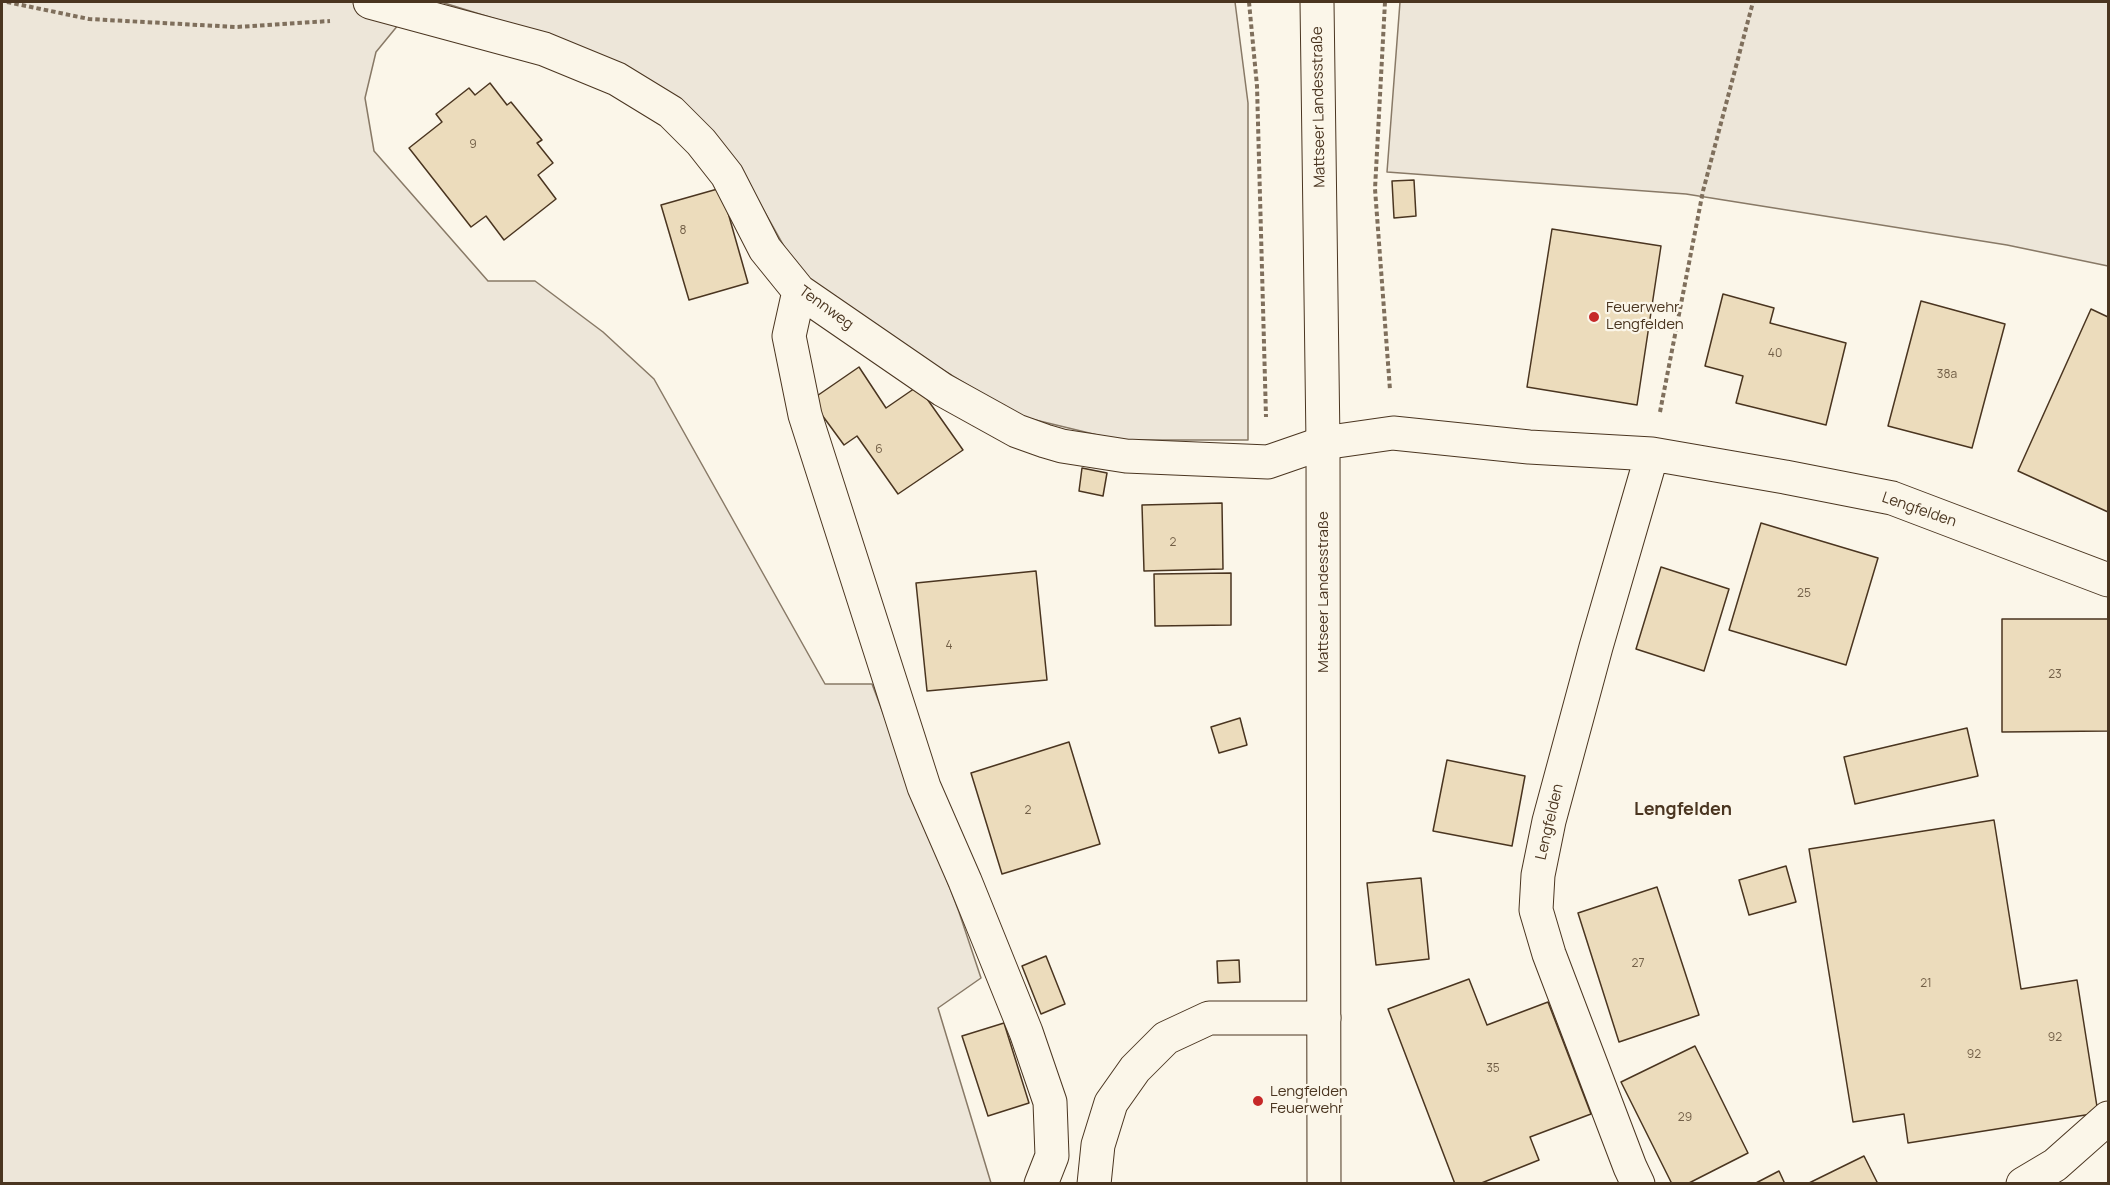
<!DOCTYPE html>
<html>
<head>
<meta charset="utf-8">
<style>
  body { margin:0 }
  #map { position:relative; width:2110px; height:1185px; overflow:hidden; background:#fbf6e9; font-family:Manrope,sans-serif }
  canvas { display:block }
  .frame { position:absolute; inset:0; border:3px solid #4a3520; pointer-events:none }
</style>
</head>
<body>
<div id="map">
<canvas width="2110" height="1185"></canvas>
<div class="frame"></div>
</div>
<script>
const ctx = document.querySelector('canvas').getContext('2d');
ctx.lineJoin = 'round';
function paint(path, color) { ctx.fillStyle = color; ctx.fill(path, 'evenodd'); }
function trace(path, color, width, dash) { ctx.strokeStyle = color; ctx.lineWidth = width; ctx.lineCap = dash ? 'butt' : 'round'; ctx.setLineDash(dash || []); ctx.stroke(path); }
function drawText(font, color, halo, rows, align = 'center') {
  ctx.font = font + ' Manrope,sans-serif'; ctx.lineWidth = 4.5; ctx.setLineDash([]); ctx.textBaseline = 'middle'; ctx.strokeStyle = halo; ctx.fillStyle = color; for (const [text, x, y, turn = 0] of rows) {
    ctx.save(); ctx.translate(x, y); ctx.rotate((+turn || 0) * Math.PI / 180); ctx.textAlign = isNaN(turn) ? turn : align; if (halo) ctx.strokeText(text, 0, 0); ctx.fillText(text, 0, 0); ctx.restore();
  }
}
const green = new Path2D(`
  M2,2H417L376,52L365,98L374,151L488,281H535L603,332L654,379L825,684H872L959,912L981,978L938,1008L991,1183L2,1184Z
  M441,2H1235L1248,103V440H1118L1019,416L903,346L798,271L758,200L547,35Z
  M1400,2H2108V266L2007,245L1686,194L1387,172Z`);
paint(green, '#ede6d9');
trace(green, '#887966', 1.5);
const building = new Path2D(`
  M490,83L507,105L511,102L542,140L537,143L553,163L538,175L556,199L504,240L486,216L471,227L409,148L442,122L436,114L469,88L475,95Z
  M1414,180L1416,216L1394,218L1392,181Z
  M721,188L748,283L689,300L661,205Z
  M1552,229L1661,246L1637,405L1527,387Z
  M1723,294L1774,308L1770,323L1846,343L1826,425L1736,403L1743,376L1705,366Z
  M1921,301L2005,324L1972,448L1888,426Z
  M2091,309L2108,317V512L2018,471Z
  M859,367L886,408L918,386L963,450L898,494L857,436L844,445L811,400Z
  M1082,468L1107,473L1103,496L1079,491Z
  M1222,503L1223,569L1144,571L1142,505Z
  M1761,523L1878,558L1846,665L1729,630Z
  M1661,567L1729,589L1704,671L1636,649Z
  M1036,571L1047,680L927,691L916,583Z
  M1231,573V625L1155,626L1154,574Z
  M2002,619H2108V731L2002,732Z
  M1240,718L1247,745L1219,753L1211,727Z
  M1967,728L1978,776L1855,804L1844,757Z
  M1069,742L1100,844L1002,874L971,773Z
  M1447,760L1525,776L1512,846L1433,831Z
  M1994,820L2021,989L2077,980L2098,1113L1908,1143L1904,1114L1853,1122L1809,849Z
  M1786,866L1796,902L1749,915L1739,880Z
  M1421,878L1429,959L1376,965L1367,883Z
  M1657,887L1699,1015L1619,1042L1578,913Z
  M1046,956L1065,1004L1041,1014L1022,966Z
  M1239,960L1240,982L1218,983L1217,961Z
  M1469,979L1487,1025L1548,1002L1591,1114L1530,1137L1539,1160L1479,1184H1455L1388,1009Z
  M1004,1023L1029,1103L988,1116L962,1036Z
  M1695,1046L1748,1153L1687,1184H1672L1621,1082Z
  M1864,1156L1878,1184H1807Z
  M1779,1171L1785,1184H1754Z`);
paint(building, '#ecdcbc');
trace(building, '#4a3520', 1.5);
const minor = new Path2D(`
  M370,2L544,49L617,79L671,112L701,142L727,175L765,249L799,291L943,390L1017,431L1045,441L1062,446L1126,456L1268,462L1323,443L1393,433L1529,447L1652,454L1785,477L1892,498L2108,580
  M799,291L789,336L805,415L924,787L965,881L1026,1032L1050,1102L1052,1156L1041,1184
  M1094,1184L1098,1145L1111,1103L1135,1069L1166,1038L1209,1018H1324
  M1638,1184L1630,1167L1549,954L1536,910L1538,875L1549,821L1596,647L1652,454
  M2023,1184L2055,1165L2108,1118`);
const major = new Path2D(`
  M1317,2L1323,443L1324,1184`);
trace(minor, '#4a3520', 35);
trace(major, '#4a3520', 35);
trace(new Path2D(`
  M7,2L89,19L236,27L330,21
  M1249,2L1257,86L1266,417
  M1385,2L1375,189L1390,390
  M1660,412L1703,191L1753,2`), '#7f6f5c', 4, [4.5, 3]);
trace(minor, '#fbf6e9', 33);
trace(major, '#fbf6e9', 33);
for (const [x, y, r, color] of [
  [1594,317,6,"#c62828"],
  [1258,1101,6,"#c62828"]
]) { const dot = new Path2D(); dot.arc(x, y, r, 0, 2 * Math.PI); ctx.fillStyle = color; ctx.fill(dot); trace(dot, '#fbf6e9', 2); }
drawText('12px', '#725f47', null, [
  ["9",473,145],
  ["8",683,231],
  ["40",1775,354],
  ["38a",1947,375],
  ["6",879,450],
  ["2",1173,543],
  ["25",1804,594],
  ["4",949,646],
  ["23",2055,675],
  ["2",1028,811],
  ["27",1638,964],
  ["21",1926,984],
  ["92",2055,1038],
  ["92",1974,1055],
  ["35",1493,1069],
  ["29",1685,1118]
]);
drawText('15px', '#4a3520', '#fbf6e9', [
  ["Mattseer Landesstraße",1319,107,-91],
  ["Tennweg",826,308,36],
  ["Lengfelden",1919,510,19],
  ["Mattseer Landesstraße",1324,592,-90],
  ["Lengfelden",1550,822,-77]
]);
drawText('15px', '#4a3520', '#fbf6e9', [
  ["Feuerwehr",1606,308],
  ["Lengfelden",1606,325],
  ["Lengfelden",1270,1092],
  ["Feuerwehr",1270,1109]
], 'left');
drawText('bold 18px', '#4a3520', '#fbf6e9', [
  ["Lengfelden",1683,810]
]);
</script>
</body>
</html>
